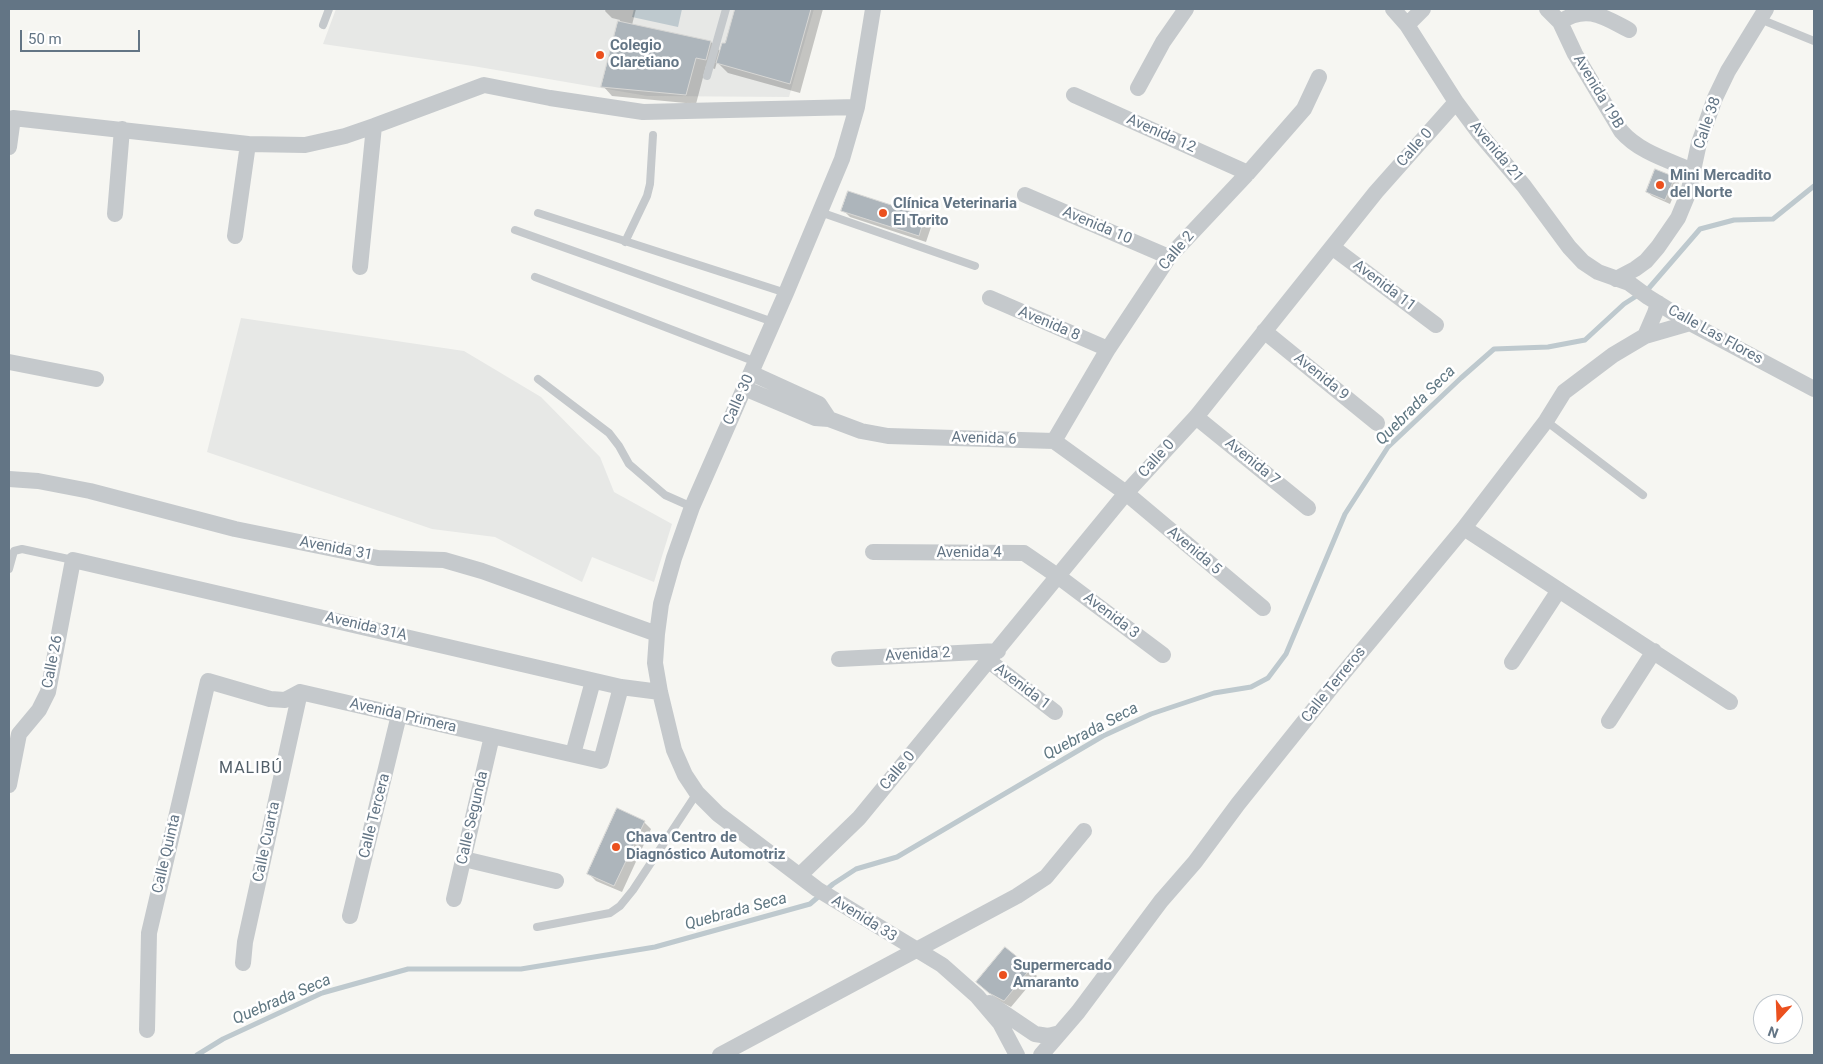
<!DOCTYPE html>
<html>
<head>
<meta charset="utf-8">
<style>
  body { margin:0 }
  #map { position:relative; width:1823px; height:1064px; overflow:hidden; background:#f6f6f2; font-family:Roboto,sans-serif }
  canvas { display:block }
  .frame { position:absolute; inset:0; border:10px solid #637585; pointer-events:none }
  .north { position:absolute; left:1753px; top:994px; width:50px; height:50px; box-sizing:border-box; background:#fff; border:1px solid #c1c8ce; border-radius:50%; rotate:200deg; font-size:14px; font-weight:700; line-height:20px; text-align:center; color:#637585 }
  .north::after { content:''; display:block; margin:auto; width:18px; height:22px; background:#eb501e; clip-path:polygon(50% 0,100% 100%,50% 72%,0 100%) }
  .scale { position:absolute; left:20px; top:30px; width:120px; height:22px; box-sizing:border-box; border:2px solid #637585; border-top:0; padding-left:6px; font-size:15px; line-height:18px; white-space:nowrap; color:#637585; -webkit-text-stroke:4px #fff; paint-order:stroke }
</style>
</head>
<body>
<div id="map">
<canvas width="1823" height="1064"></canvas>
<div class="frame"></div>
<div class="north">N</div>
<div class="scale">50 m</div>
</div>
<script>
const ctx = document.querySelector('canvas').getContext('2d');
ctx.lineJoin = 'round';
function paint(path, color) { ctx.fillStyle = color; ctx.fill(path, 'evenodd'); }
function trace(path, color, width, dash) { ctx.strokeStyle = color; ctx.lineWidth = width; ctx.lineCap = dash ? 'butt' : 'round'; ctx.setLineDash(dash || []); ctx.stroke(path); }
function drawText(font, color, halo, rows, align = 'center') {
  ctx.font = font + ' Roboto,sans-serif'; ctx.lineWidth = 5; ctx.setLineDash([]); ctx.textBaseline = 'middle'; ctx.strokeStyle = halo; ctx.fillStyle = color; for (const [text, x, y, turn = 0] of rows) {
    ctx.save(); ctx.translate(x, y); ctx.rotate((+turn || 0) * Math.PI / 180); ctx.textAlign = isNaN(turn) ? turn : align; if (halo) ctx.strokeText(text, 0, 0); ctx.fillText(text, 0, 0); ctx.restore();
  }
}
paint(new Path2D(`
  M336,9H814L789,97L647,96L473,66L323,44Z
  M241,318L464,351L541,397L600,457L614,492L672,524L654,582L592,557L582,582L495,537L432,529L207,452Z`), '#e7e8e6');
paint(new Path2D(`
  M634,9H682L678,27L632,17Z`), '#bec9ce');
paint(new Path2D(`
  M606,9H636L632,25L711,42L721,52L726,45L736,9H823L800,93L728,73L717,62L715,69L706,66L696,104L612,96L603,86L620,20L612,18L605,11Z
  M1655,171L1674,179L1679,183L1670,204L1652,196L1647,192Z
  M849,192L925,217L932,224L926,242L850,217L843,210Z
  M644,822L651,829L622,892L596,881L588,873Z
  M1030,969L1037,976L1011,1007L997,1000L985,989Z`), '#0003');
trace(new Path2D(`
  M197,1055L223,1039L322,993L408,969H521L655,947L810,904L833,884L856,869L897,857L1103,736L1151,714L1214,693L1251,687L1268,678L1286,654L1345,514L1388,447L1461,378L1494,349L1548,347L1585,340L1624,304L1649,288L1700,229L1734,220L1773,219L1814,186`), '#bec9ce', 5);
const building = new Path2D(`
  M735,9H811L790,84L716,63L722,43H725Z
  M618,21L711,41L706,60L696,58L686,95L601,87Z
  M1655,169L1675,177L1665,200L1646,192Z
  M848,191L925,216L919,236L841,211Z
  M617,808L645,821L614,886L587,874Z
  M1005,947L1031,968L1004,1001L989,993L976,982Z`);
paint(building, '#adb5bb');
trace(building, '#d7d7d5', 1);
trace(new Path2D(`
  M1760,19L1814,41
  M323,25L329,9
  M707,76L726,9
  M820,212L975,266
  M538,213L786,293
  M515,230L773,322
  M625,242L647,196L650,184L653,135
  M535,277L756,362
  M538,379L609,433L619,446L629,464L665,495L692,507
  M1546,421L1643,495
  M9,569L14,551L22,549L73,560
  M537,927L610,913L620,906L633,890L697,793`), '#c5c9cc', 8);
trace(new Path2D(`
  M873,9L857,107L842,159L786,293L692,507L674,558L661,604L657,634L655,663L660,692L674,750L685,775L697,793L718,814L817,889L942,965L977,996L1000,1023L1017,1055
  M1393,9L1407,25L1456,102L1479,133L1524,186L1569,247L1583,262L1598,272L1629,283L1648,297L1690,323L1814,389
  M1547,9L1560,22L1575,54L1621,131C1639,152 1668,160 1693,171
  M1560,22C1587,4 1604,17 1629,30
  M1407,25L1423,9
  M1138,88L1163,42L1186,9
  M1074,95L1248,173
  M9,147L13,118L248,144L305,145L345,136L374,126L484,85L550,98L643,112L857,107
  M1025,195L1169,257
  M115,214L122,129
  M235,236L248,144
  M1332,247L1436,325
  M360,267L374,126
  M1616,279L1635,269L1646,261L1658,247L1678,218L1688,194L1699,143L1715,98L1728,71L1766,9
  M990,298L1108,349
  M1264,331L1377,423
  M1645,336L1655,313L1658,303
  M9,362L96,379
  M751,373L819,404L829,419
  M744,388L815,418L829,419L861,431L888,436L1054,441L1126,493L1263,608
  M1196,417L1308,508
  M1054,441L1108,349L1169,257L1248,173L1304,109L1319,77
  M9,479L38,481L90,491L235,529L378,558L444,560L482,571L657,634
  M1464,528L1730,702
  M873,552L1024,553L1059,577L1163,655
  M839,659L998,651
  M989,661L1055,712
  M1512,662L1559,590
  M1609,721L1654,651
  M573,754L593,681
  M9,785L19,734L39,710L48,692L73,560L621,687L660,692
  M464,859L556,881
  M800,875L859,818L1126,493L1196,417L1376,192L1456,102
  M454,899L492,736
  M350,916L399,715
  M243,963L245,942L300,692
  M989,1003L1035,1034L1048,1036L1060,1033
  M147,1030L149,933L208,681L270,699L285,700L300,692L601,761L621,687
  M720,1055L1017,896L1046,877L1084,831
  M1041,1055L1078,1012L1161,901L1195,862L1238,804L1331,688L1464,528L1546,421L1564,392L1613,355L1645,336L1690,323`), '#c5c9cc', 16);
for (const [x, y, r, color] of [
  [600,55,5,"#eb501e"],
  [1660,185,5,"#eb501e"],
  [883,213,5,"#eb501e"],
  [616,847,5,"#eb501e"],
  [1003,975,5,"#eb501e"]
]) { const dot = new Path2D(); dot.arc(x, y, r, 0, 2 * Math.PI); ctx.fillStyle = color; ctx.fill(dot); trace(dot, '#fff', 2); }
drawText('bold 15px', '#637585', '#fff', [
  ["Colegio",610,46],
  ["Claretiano",610,63],
  ["Mini Mercadito",1670,176],
  ["del Norte",1670,193],
  ["Clínica Veterinaria",893,204],
  ["El Torito",893,221],
  ["Chava Centro de",626,838],
  ["Diagnóstico Automotriz",626,855],
  ["Supermercado",1013,966],
  ["Amaranto",1013,983]
], 'left');
drawText('15px', '#637585', '#fff', [
  ["Avenida 19B",1598,92,59],
  ["Calle 38",1708,123,-71],
  ["Avenida 12",1161,134,24],
  ["Calle 0",1415,148,-49],
  ["Avenida 21",1496,152,50],
  ["Avenida 10",1097,226,23],
  ["Calle 2",1177,251,-50],
  ["Avenida 11",1384,286,37],
  ["Avenida 8",1049,324,23],
  ["Calle Las Flores",1715,335,29],
  ["Avenida 9",1321,377,39],
  ["Calle 30",739,400,-66],
  ["Avenida 6",984,439,2],
  ["Calle 0",1157,459,-48],
  ["Avenida 7",1252,462,39],
  ["Avenida 31",336,549,11],
  ["Avenida 5",1194,551,40],
  ["Avenida 4",969,553],
  ["Avenida 3",1111,616,37],
  ["Avenida 31A",366,627,13],
  ["Avenida 2",918,655,-3],
  ["Calle 26",53,662,-79],
  ["Calle Terreros",1334,685,-51],
  ["Avenida 1",1022,687,37],
  ["Avenida Primera",403,716,13],
  ["Calle 0",898,771,-50],
  ["Calle Tercera",375,816,-76],
  ["Calle Segunda",473,818,-77],
  ["Calle Cuarta",267,842,-78],
  ["Calle Quinta",167,854,-77],
  ["Avenida 33",864,919,32]
]);
drawText('italic 16px', '#5f7782', '#fff', [
  ["Quebrada Seca",1416,406,-45],
  ["Quebrada Seca",1091,732,-28],
  ["Quebrada Seca",736,912,-15],
  ["Quebrada Seca",282,1000,-23]
]);
ctx.letterSpacing = '1px';
drawText('16px', '#525f69', '#fff', [
  ["MALIBÚ",251,769]
]);
ctx.letterSpacing = '0px';
</script>
</body>
</html>
